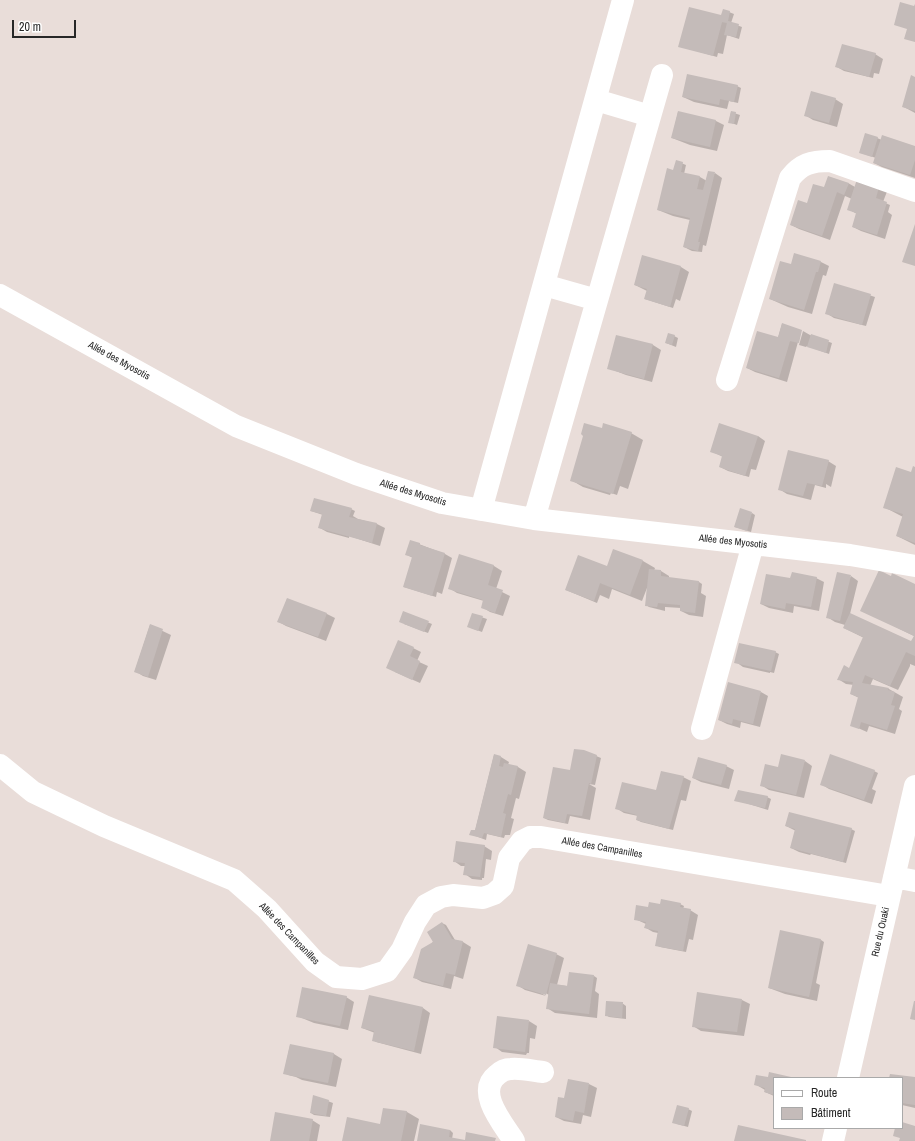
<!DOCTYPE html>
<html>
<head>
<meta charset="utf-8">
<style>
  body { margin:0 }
  #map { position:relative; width:915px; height:1141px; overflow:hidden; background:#e9ddd9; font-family:"Archivo Narrow",sans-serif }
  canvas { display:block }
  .legend { position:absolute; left:773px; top:1077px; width:130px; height:52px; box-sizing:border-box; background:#fff; border:1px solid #a9a9a9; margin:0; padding:5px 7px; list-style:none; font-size:12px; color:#272727 }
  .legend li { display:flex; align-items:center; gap:8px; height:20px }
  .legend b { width:20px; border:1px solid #a9a9a9 }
  .scale { position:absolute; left:12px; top:20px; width:64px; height:18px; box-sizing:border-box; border:2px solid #272727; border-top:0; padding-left:5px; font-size:12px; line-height:14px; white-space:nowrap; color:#272727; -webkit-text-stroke:3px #fff; paint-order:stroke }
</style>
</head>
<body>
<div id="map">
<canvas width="915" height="1141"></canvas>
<ul class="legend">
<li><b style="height:5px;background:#fff"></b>Route</li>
<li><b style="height:11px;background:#c4bbb9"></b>Bâtiment</li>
</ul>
<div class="scale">20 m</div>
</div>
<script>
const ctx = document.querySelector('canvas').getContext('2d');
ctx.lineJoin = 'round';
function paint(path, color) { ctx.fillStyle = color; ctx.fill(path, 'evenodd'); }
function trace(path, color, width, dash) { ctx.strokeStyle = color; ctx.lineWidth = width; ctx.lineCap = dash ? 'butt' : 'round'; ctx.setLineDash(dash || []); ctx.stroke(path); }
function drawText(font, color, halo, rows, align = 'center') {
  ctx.font = font + ' "Archivo Narrow",sans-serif'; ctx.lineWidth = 3; ctx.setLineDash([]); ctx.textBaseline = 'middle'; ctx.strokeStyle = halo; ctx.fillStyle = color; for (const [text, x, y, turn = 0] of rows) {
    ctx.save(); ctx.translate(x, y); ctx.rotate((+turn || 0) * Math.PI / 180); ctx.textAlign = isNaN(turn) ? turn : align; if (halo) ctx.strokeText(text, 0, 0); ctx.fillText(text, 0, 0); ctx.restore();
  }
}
paint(new Path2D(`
  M724,10L734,14L731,23L742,27L739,39L727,35L723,54L718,53L717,57L679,46L726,18Z
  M875,54L883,59L879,74L874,73L873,78L844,71L837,67Z
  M915,78V113L904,107Z
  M737,86L741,88L738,103L729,101L727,109L694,102L683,97Z
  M835,99L843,104L837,127L813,120L805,115Z
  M678,112L716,121L724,125L717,151L690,145L672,138Z
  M731,112L740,115L737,125L729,122Z
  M877,138L882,140L915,147V178L882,167L874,163L876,158L861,153Z
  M676,161L686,165L684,174L700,177L707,181L715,173L722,178L706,246L703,245L702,252L692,251L684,247L690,220L673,216L658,210L678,172Z
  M848,183L855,187L888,189L883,202L890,205L888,212L892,215L885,239L861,231L853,227L857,214L848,209L852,199L845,196L830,240L799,229L791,225L808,204L825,189Z
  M643,256L681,267L689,272L680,301L676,299L673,308L645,299L647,291L635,285Z
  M805,257L821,262L829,266L826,276L823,275L812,314L788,307L770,299L792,265Z
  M835,284L875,297L866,326L834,318L826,313Z
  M782,324L802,331H801L787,382L755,372L747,368L778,338Z
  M803,331L810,335L832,343L829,354L807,346L806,347L799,345Z
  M617,336L653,345L661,350L652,382L626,375L608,368Z
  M674,336L678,338L676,347L666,343Z
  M603,429L631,433L643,440L628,489L620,486L617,495L611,493L610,495L583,487L571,480Z
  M758,436L765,441L756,470L751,469L749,477L728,471L720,467L723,457L711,451Z
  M828,461L836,466L831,487L826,484V488L815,485L811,500L787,494L779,489Z
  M915,468V545L897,536L903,517L884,507L912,473Z
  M351,509L355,511L353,516L358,519L377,524L385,528L380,546L349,536V538L327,532L320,528L323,515L311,511Z
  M752,513L755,515L751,532L735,527Z
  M411,541L445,554L452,558L442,594L437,592L436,597L404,587L413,558L407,555Z
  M614,550L643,561L655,568L654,571H661L669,576V578L699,582L702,584L701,593L706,596L703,617L689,615L681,611V608L665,607V611L649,607L646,605L647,588L642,601L612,589L609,599L600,595L597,603L566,590L608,567Z
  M460,555L494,566L502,571L496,589L510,596L503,616L490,612L482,607L484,601L457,593L449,588Z
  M851,576L858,581L850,614L912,643L914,636L861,610L892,577L915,585V666L910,664V666L898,690L875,680L873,679L870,686L889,689L903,697L899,709L902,711L895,734L869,726L867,732L851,725L859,698L851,694L854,685L846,684L838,679L850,669L864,638L844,628L845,625L835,622L827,617Z
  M816,578L824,582L819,611L794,606L793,613L769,608L761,604Z
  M287,599L327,614L335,618L326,641L286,626L279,622Z
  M404,613L432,624L428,633L404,624Z
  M472,614L487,619L482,632L471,628Z
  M150,625L171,635L156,680L143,676L135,671Z
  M413,648L421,652L417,661L428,666L420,683L395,672Z
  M775,652L779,654L774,673L770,672V673L743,667L736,662Z
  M761,692L768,696L760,727L741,722L740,728L727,724L719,720Z
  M584,751L601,758L595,785L589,784L596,788L590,820L570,816L568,824L548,820L544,818Z
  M494,755L501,757L509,762L508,765L518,767L526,772L519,799L516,798L511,818L514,819L510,835H505L504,838L487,834L486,840L470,834L475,831Z
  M805,761L812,766L804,798L769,790L761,785Z
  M726,766L734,770L729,789L701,782L693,778Z
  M874,771L878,773L872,789L876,791L872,804L829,789L821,784Z
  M683,777L691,781L686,801L681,800L673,830L641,822L637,820L638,816L624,813L616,808L657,791Z
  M767,797L771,799L768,810L736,800Z
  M786,826L851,829L855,831L846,863L811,854L810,855L799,852L791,848L796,831Z
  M484,846L492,851L491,860L486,859L484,878H482V880L472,879L465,874L466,866H461L454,861Z
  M680,904L684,906L683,909L690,910L698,915L693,940L689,939L686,952L660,947L656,945L658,933L653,932L646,928V924L635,919L649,908L659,905Z
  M442,923L446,925L455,940L463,942L471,947L463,979L454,976L451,989L422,982L415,978Z
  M781,931L821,940L824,942L816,983L820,985L817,1001L785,994L769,988Z
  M556,954L564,958L557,985L568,986L594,976L597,978L595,991L599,994L597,1018L555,1013L547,1008L549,995L542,991L541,993L546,996L525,990L517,985Z
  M346,997L354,1002L348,1030L314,1023L297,1016Z
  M742,1000L750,1004L744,1036L701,1031L693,1026Z
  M622,1003L626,1006V1019L609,1017L606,1015Z
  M423,1008L430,1013L421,1054L376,1042L373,1040L375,1033L362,1028Z
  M529,1021L537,1026L535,1039L530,1038L529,1053H527L526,1055L502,1052L495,1047Z
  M290,1045L334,1054L342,1059L336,1087L302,1080L296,1077L288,1075L284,1073Z
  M770,1073L789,1078H774V1096L765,1092V1090L755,1084L768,1079Z
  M890,1075L915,1078V1108L902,1105V1078H890Z
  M589,1084L597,1088L591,1117L583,1115L581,1124L564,1121L556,1117L565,1099Z
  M314,1096L333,1103L330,1117L314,1115L311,1113Z
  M688,1109L692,1111L688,1127L677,1124Z
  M384,1110L407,1112L419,1119L414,1141H343L381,1125Z
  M312,1120L320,1125L317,1141H271Z
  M450,1130L453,1133L452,1139L465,1141H418Z`), '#0003');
paint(new Path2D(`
  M900,2L914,6L915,4V42L904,39L907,29L894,25Z
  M689,7L721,15L723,9L730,11L728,21L739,24L736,37L724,35L727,23L722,22L713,56L678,47Z
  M842,44L876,53L869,77L835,67Z
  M687,74L738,85L734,102L720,99L719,105L682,97Z
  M911,75L915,77V111L902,107Z
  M811,91L836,98L829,123L804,116Z
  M678,111L716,120L710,147L671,138Z
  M731,111L736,112L734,124L728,123Z
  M865,133L878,137L872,157L859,153Z
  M882,135L915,146V160L910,175L873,163Z
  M676,160L683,162L681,172L700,176L697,189L703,190L708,171L715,172L698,242H700L698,251L683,247L690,218L657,210L667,168L673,170Z
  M828,176L849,183L844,195L837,192L822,236L790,225L798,200L807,203L813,184L824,187Z
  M858,176L880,183L876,198L887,202L877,235L852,227L856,213L847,210Z
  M915,224V266L902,262Z
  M794,253L821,261L818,272H816L804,310L769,299L780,261L791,264Z
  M642,255L681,266L670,307L644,299L647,289L634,285Z
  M834,283L871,294L862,325L825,314Z
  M782,323L802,330L799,343L790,341L779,378L746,368L757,331L778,337Z
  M668,333L675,335L672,345L665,343Z
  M811,334L829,340L826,353L807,347Z
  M616,335L653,344L644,379L607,369Z
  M584,423L602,428L603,423L632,432L613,494L570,481L583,436L581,434Z
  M719,423L758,436L745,476L719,467L722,456L710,452Z
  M788,450L829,460L822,486L807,483L803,496L778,490Z
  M913,466L915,467V543L896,536L903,514L883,508L896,467L911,472Z
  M314,498L352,508L349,517L377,523L372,543L318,528L322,514L310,511Z
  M740,508L752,512L747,531L734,527Z
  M410,540L420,543V545L445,553L432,596L403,587L412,557L405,555Z
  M613,549L643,560L630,595L600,583L594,601L565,590L578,555L607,566Z
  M459,554L494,565L488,585L503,590L495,613L481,608L483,600L448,589Z
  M649,569L661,570V576L699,581L695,613L680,611V605L658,603L657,607L645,606Z
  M879,570L891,576L892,573L915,584V656L906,652L890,686L865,675L862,683L889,688L888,690L895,692L891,705L895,706L887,730L861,722L859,729L850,726L858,697L850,694L853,682L837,680L844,665L849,668L863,637L843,628L850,613L911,641L914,636L860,611Z
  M792,572L817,577L811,607L786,603L785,609L760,604L766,574L790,578Z
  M837,572L851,575L840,621L826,618Z
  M287,598L327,613L318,637L277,622Z
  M403,611L429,621L424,632L399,622Z
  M472,613L483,616L478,631L467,627Z
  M150,624L163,629L148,677L134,672Z
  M398,640L414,647L410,656L420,661L412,680L386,668Z
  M739,643L776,651L771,671L734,663Z
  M728,682L761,691L753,724L733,719L732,724L718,720Z
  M574,749L584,750L597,755L591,784L589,783L582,816L567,814L565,823L543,818L553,767L570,770Z
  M494,754L501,756L499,766L503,767L504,763L518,766L511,795L508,794L503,813L506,814L501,837L484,833L482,838L469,835L471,830H475Z
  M781,754L805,760L796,795L760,786L765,764L778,767Z
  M830,754L875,770L864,800L820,785Z
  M698,757L727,765L721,785L692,778Z
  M661,771L684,776L669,829L636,820L637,815L615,809L622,782L656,790Z
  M738,790L768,796L765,808L734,801Z
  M789,812L852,828L843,862L790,848L795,829L785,826Z
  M456,841L485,845L480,877L463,875L465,863L453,862Z
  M661,899L681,903L680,907L691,909L683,951L655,946L658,931L644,928L646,922L634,920L636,905L648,907L649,902L660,904Z
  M442,922L452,939L463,941L455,975L446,973L443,986L413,978L421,949L433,942L427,932Z
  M780,930L821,939L809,997L768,988Z
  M528,944L557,953L546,995L516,986Z
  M569,972L594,975L589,1014L546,1009L550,983L567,986Z
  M302,987L347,996L340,1026L296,1017Z
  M697,992L742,999L737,1032L692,1027Z
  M369,995L423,1007L414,1051L372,1041L374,1031L361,1028Z
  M606,1001L623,1002L622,1018L605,1016Z
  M914,1001H915V1020L910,1019Z
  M497,1016L529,1020L525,1052L493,1048Z
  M290,1044L334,1053L328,1083L283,1074Z
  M769,1072L791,1077L774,1078V1095L764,1092L765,1088L754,1085L756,1075L768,1077Z
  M890,1074L915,1077V1105L902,1103V1078H889Z
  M568,1079L589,1083L584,1113L575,1111L573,1121L555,1117L558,1097L564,1098Z
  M313,1095L329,1100L326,1116L310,1113Z
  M677,1105L689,1108L684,1126L672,1123Z
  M383,1108L407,1111L401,1141H342L347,1117L380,1124Z
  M275,1112L313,1119L309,1141H270Z
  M902,1122L915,1126V1141H899L900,1138L893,1136L895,1128H902Z
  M420,1124L450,1130L449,1137L465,1140L466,1132L496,1138L495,1141H417Z
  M738,1125L806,1140V1141H734Z`), '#c4bbb9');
trace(new Path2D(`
  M596,100L650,116
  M544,285L597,300
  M0,295L236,426L356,474L442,503L534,519L850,555L915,566
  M727,380L790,178C801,164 811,161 830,161L915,191
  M481,510L623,0
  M534,519L662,75
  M702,729L753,544
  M0,765L33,792L104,826L234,880L267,909L315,962L336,977L362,979L387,971L402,950L415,922L426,905L441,897L453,895L483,898L494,894L503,886L509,858L522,841L530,837H541L889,896
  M894,877L915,881
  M848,1078L915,786
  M514,1141C504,1125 475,1092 497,1075C501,1071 506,1069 511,1069C521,1068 533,1071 543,1072
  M833,1141L836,1128`), '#fff', 22);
drawText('10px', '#272727', '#fff', [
  ["Allée des Myosotis",119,361,29],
  ["Allée des Myosotis",413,493,17],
  ["Allée des Myosotis",733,542,6],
  ["Allée des Campanilles",602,848,10],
  ["Rue du Ouaki",881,932,-77],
  ["Allée des Campanilles",289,934,46]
]);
</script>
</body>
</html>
